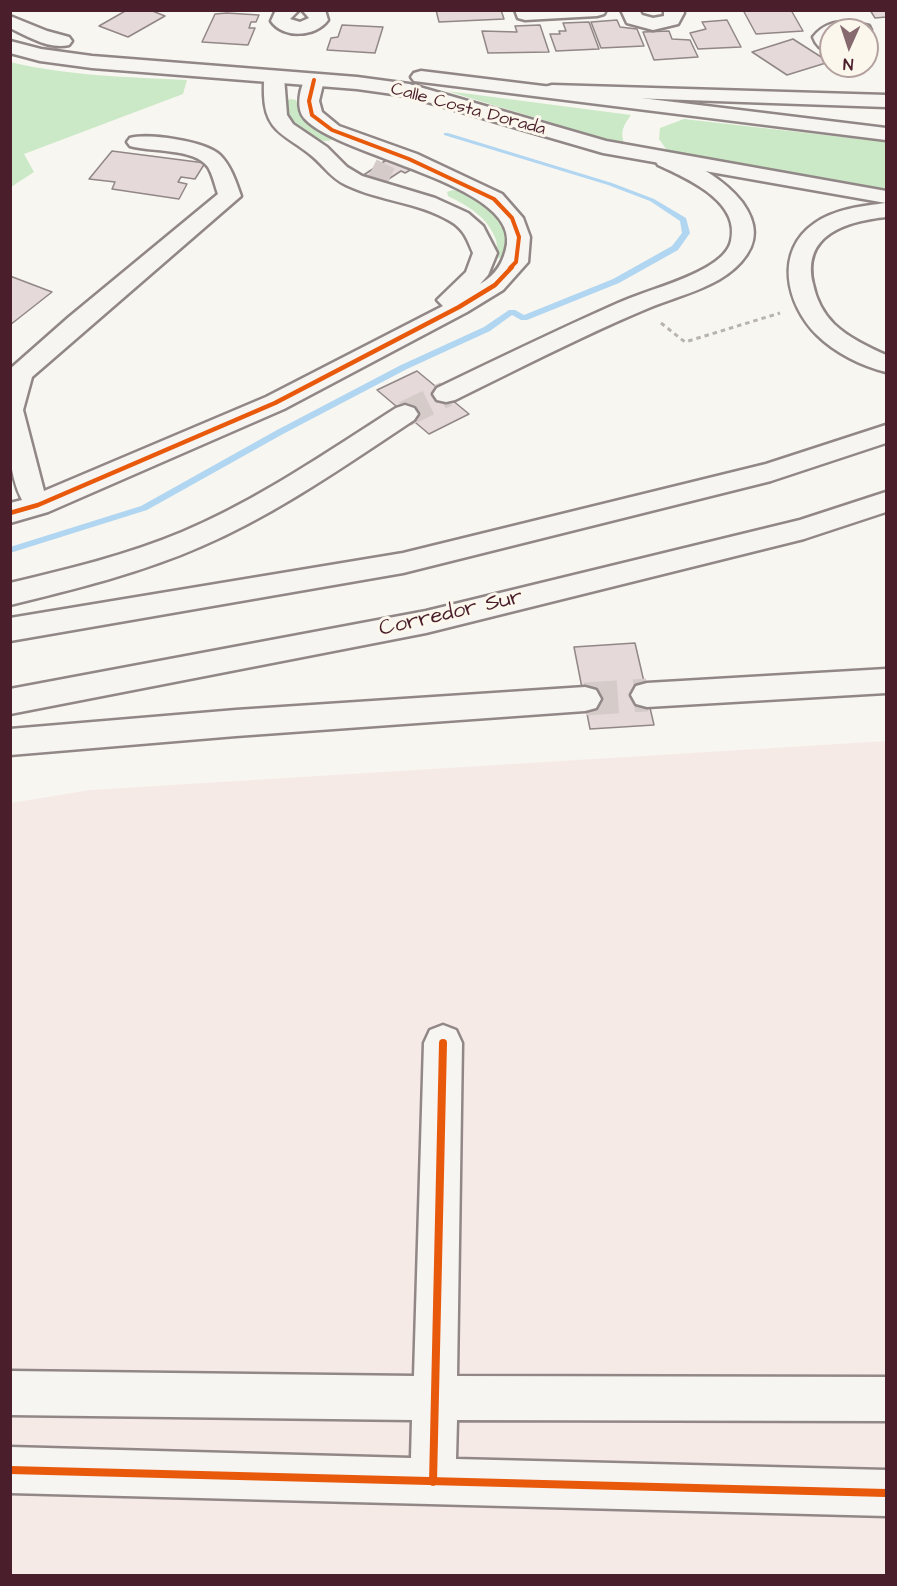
<!DOCTYPE html>
<html>
<head>
<meta charset="utf-8">
<style>
  body { margin:0 }
  #map { position:relative; width:897px; height:1586px; overflow:hidden; background:#f8f6f0; font-family:"Architects Daughter",sans-serif }
  canvas { display:block }
  .frame { position:absolute; inset:0; border:12px solid #4a1f2b; pointer-events:none }
  .north { position:absolute; left:819px; top:18px; width:60px; height:60px; box-sizing:border-box; background:#fbf7ec; border:2px solid #b4a19f; border-radius:50%; rotate:183deg; font-size:16px; font-weight:700; line-height:24px; text-align:center; color:#4a1f2b }
  .north::after { content:''; display:block; margin:auto; width:21px; height:27px; background:#876a70; clip-path:polygon(50% 0,100% 100%,50% 72%,0 100%) }
</style>
</head>
<body>
<div id="map">
<canvas width="897" height="1586"></canvas>
<div class="frame"></div>
<div class="north">N</div>
</div>
<script>
const ctx = document.querySelector('canvas').getContext('2d');
ctx.lineJoin = 'round';
function paint(path, color) { ctx.fillStyle = color; ctx.fill(path, 'evenodd'); }
function trace(path, color, width, dash) { ctx.strokeStyle = color; ctx.lineWidth = width; ctx.lineCap = dash ? 'butt' : 'round'; ctx.setLineDash(dash || []); ctx.stroke(path); }
function drawText(font, color, halo, rows, align = 'center') {
  ctx.font = font + ' "Architects Daughter",sans-serif'; ctx.lineWidth = 6; ctx.setLineDash([]); ctx.textBaseline = 'middle'; ctx.strokeStyle = halo; ctx.fillStyle = color; for (const [text, x, y, turn = 0] of rows) {
    ctx.save(); ctx.translate(x, y); ctx.rotate((+turn || 0) * Math.PI / 180); ctx.textAlign = isNaN(turn) ? turn : align; if (halo) ctx.strokeText(text, 0, 0); ctx.fillText(text, 0, 0); ctx.restore();
  }
}
paint(new Path2D(`
  M886,741V1575L11,1576V803L90,790Z`), '#f6eae7');
paint(new Path2D(`
  M10,62C68,76 129,77 187,80L183,94L24,154L34,172L11,187Z
  M447,91L631,115C624,125 619,132 625,145Z
  M291,99L296,100C305,126 315,124 336,138C321,148 296,131 288,116C286,112 285,106 284,101Z
  M684,119L886,142V189L679,155L666,149L659,139L660,128Z
  M453,190C483,197 492,207 510,231L506,257L498,258C495,251 498,246 496,240C488,217 468,206 448,196L447,192Z`), '#cbe9c6');
paint(new Path2D(`
  M444,133H448L612,183L654,199L686,218L690,233L678,250L619,283L527,320H521L512,315L490,331L407,369L283,434L147,510L10,553V547L141,506L277,430L401,365L484,327L509,310H515L524,315L613,279L672,246L682,233L680,221L650,201L608,185L444,135Z`), '#b1d6f1');
const building = new Path2D(`
  M127,10H150L165,16L128,37L99,26Z
  M436,10H501L504,19L439,22Z
  M743,10H791L803,31L756,34Z
  M870,10H886V17L875,18Z
  M227,13L259,15L256,22H251L249,28H255L248,45L202,42L215,14Z
  M617,20L620,27L637,29L644,46L601,48L591,22Z
  M727,20L741,47L698,49L690,33L706,29L702,22Z
  M589,22L599,49L556,51L550,34H560L559,31H566L563,23Z
  M342,25L383,27L375,53L327,50L331,38L338,37Z
  M540,25L549,52L488,53L482,31L517,32L515,26Z
  M669,31L672,39L690,40L698,57L654,60L643,32Z
  M793,39L829,62L787,75L752,52Z
  M112,151L205,163L195,179L181,177L178,182L187,184L179,199L112,189L115,182L89,179Z
  M391,157L414,168L405,173L401,171L381,184L362,176Z
  M10,276L52,292L10,325Z
  M417,371L469,414L429,434L377,390Z
  M635,643L654,725L590,729L574,647Z`);
paint(building, '#e5d9d9');
trace(building, '#918787', 1.5);
trace(new Path2D(`
  M372,169L390,178`), '#d5cbc9', 21, [21, 10]);
trace(new Path2D(`
  M405,414L446,394`), '#d5cbc9', 26, [26, 13]);
trace(new Path2D(`
  M585,699L647,695`), '#d5cbc9', 33, [33, 16]);
const minor = new Path2D(`
  M276,10H299L290,19L300,22L309,18L302,10H325L328,20C316,37 283,39 271,21Z
  M515,10H606L604,14L597,16L525,20L518,18Z
  M621,10H639L642,15L653,18L664,16V10H683L684,13L678,24L653,30L627,23Z
  M852,22L869,26L871,30L867,34V30H831V53C823,51 816,46 813,37C823,24 836,21 852,22Z
  M274,71L281,73L284,77L287,115L293,124L327,147L347,167L362,176L435,198L468,213L483,226L497,253L488,275L480,284C496,275 504,262 507,244C515,183 340,157 305,119C295,109 300,86 307,76H321L324,80L319,101L322,112L339,126L417,154L502,194L523,218L530,237L528,262L503,290L467,312L284,409L48,512L10,523V503L22,500C3,463 10,410 10,369L69,317L218,194C215,186 213,175 208,167C195,148 150,152 130,146L127,142L130,138C148,133 206,141 220,155C231,166 236,182 241,196L32,377L23,410L44,491L266,397L443,306L437,300L466,272L473,253C467,239 464,229 450,221C418,202 379,201 346,185C331,178 324,166 312,156C287,135 265,133 264,95C264,87 263,79 267,73Z
  M552,85L886,95V107L545,95L542,91L545,87Z
  M443,1025L456,1030L462,1043L457,1376L886,1377V1421L457,1420L456,1459L886,1470V1516L10,1493V1447L411,1458L412,1420L10,1415V1371L414,1376L424,1043L430,1030Z`);
const major = new Path2D(`
  M10,16L47,31L69,37L72,41L69,45C50,50 27,36 10,28Z
  M10,41L41,49L92,56L357,77L409,84L606,141L886,191V203L603,153L407,96L357,89L92,68L40,61L10,53Z
  M421,71L886,128V140L414,81L411,77L414,73Z`);
const highway = new Path2D(`
  M666,154C692,160 725,180 742,202C757,223 759,242 741,262C717,289 675,296 644,310C580,337 518,369 455,400L446,402L437,400L433,394L437,388C497,359 557,330 618,303C647,290 680,283 707,267C717,261 729,252 731,241C741,201 686,178 658,165L655,160L658,155Z
  M886,203V217C848,221 801,234 813,284C816,299 823,313 834,324C849,338 868,347 886,355V372C862,366 835,353 817,335C786,304 774,251 815,223C835,209 862,206 886,203Z
  M405,405L414,408L418,414L414,420C346,465 278,513 202,546C141,573 75,589 10,605V583C69,569 127,555 182,532C258,500 327,452 396,408Z
  M886,425V443L771,481L403,573L10,641V618L403,553L766,464Z
  M886,492V512L804,539L426,633L10,714V689L426,611L800,520Z
  M886,669V693L647,707L636,704L631,695L636,686L647,683Z
  M585,687L596,690L601,699L596,708L585,711L236,736L10,755V729L236,710Z`);
trace(minor, '#918787', 5);
trace(major, '#918787', 5);
trace(highway, '#918787', 5);
trace(new Path2D(`
  M661,323L685,342L780,313`), '#b8b3b1', 3, [4.5, 4]);
paint(minor, '#f6f5f1');
paint(major, '#f6f5f1');
paint(highway, '#f6f5f1');
trace(new Path2D(`
  M314,80L309,101L312,115L332,130L409,159L494,199L512,218L519,237L516,262L510,268`), '#e8590c', 4);
trace(new Path2D(`
  M10,513L38,505L275,403L459,307L495,285L512,267`), '#e8590c', 4.5);
trace(new Path2D(`
  M10,1470L886,1493
  M433,1482L443,1043`), '#e8590c', 8);
drawText('18px', '#4a1f2b', '#fbf7ec', [
  ["Calle Costa Dorada",468,110,15]
]);
drawText('22px', '#4a1f2b', '#fbf7ec', [
  ["Corredor Sur",451,614,-13]
]);
</script>
</body>
</html>
